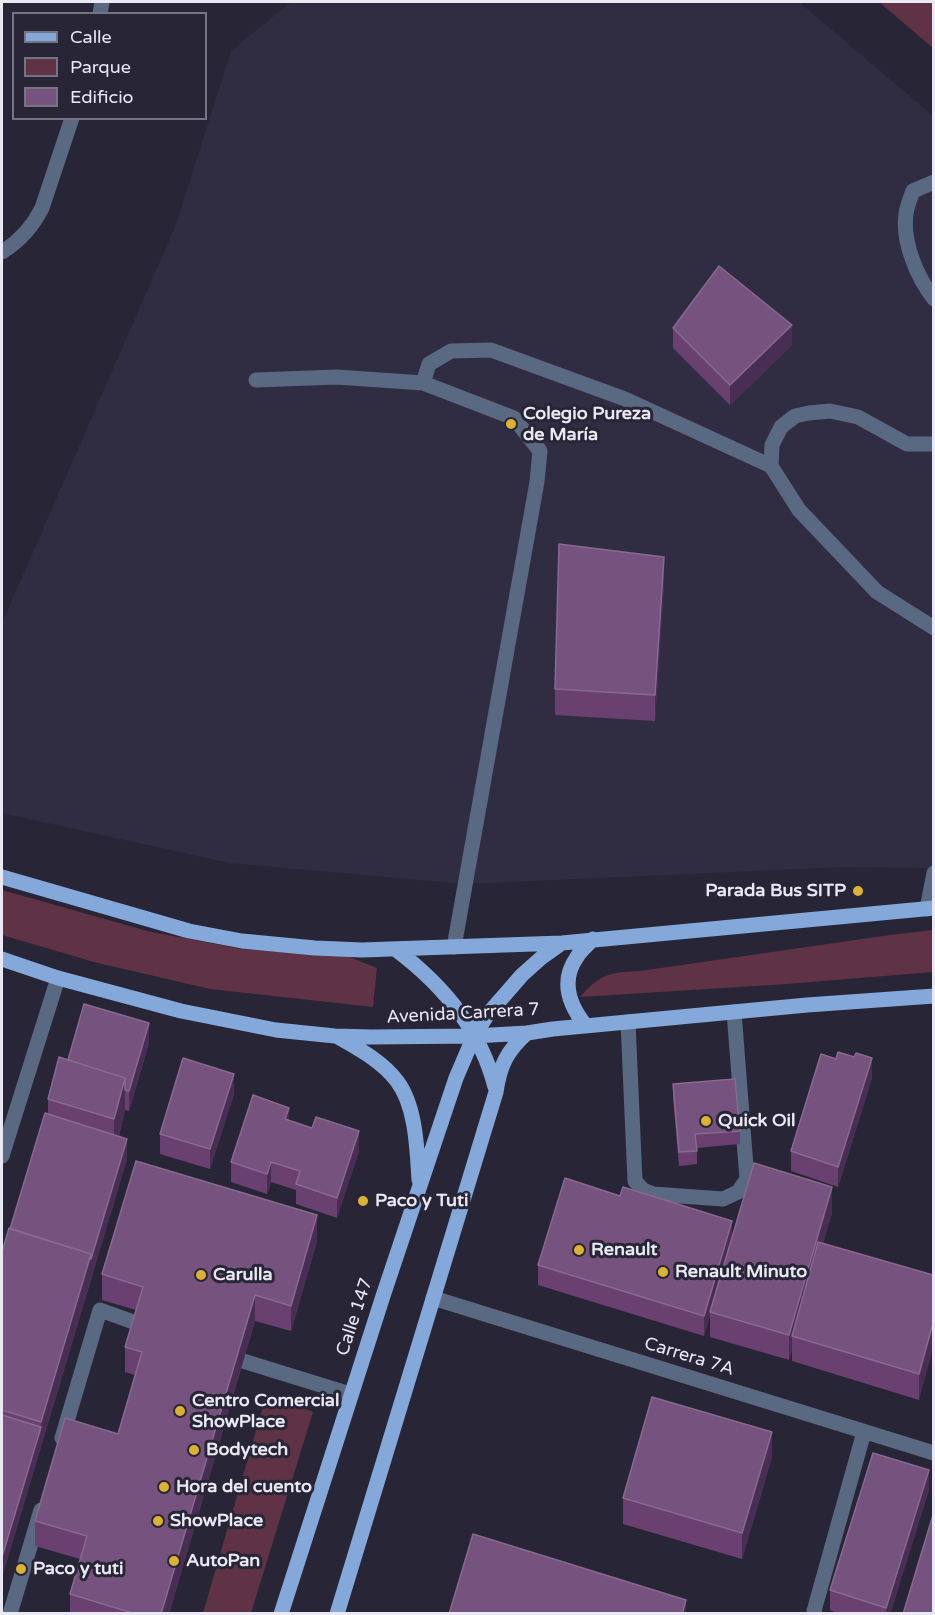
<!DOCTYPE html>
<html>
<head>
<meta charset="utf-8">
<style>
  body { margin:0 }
  #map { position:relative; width:935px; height:1615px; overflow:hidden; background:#282636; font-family:"Varela Round",sans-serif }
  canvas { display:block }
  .frame { position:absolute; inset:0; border:3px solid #e9e8f3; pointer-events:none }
  .legend { position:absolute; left:12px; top:12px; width:195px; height:108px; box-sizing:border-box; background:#282636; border:2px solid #757482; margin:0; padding:8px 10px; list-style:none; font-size:18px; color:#e9e8f3 }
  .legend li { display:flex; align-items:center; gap:12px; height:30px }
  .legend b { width:30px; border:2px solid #757482 }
</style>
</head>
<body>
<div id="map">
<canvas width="935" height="1615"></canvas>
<div class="frame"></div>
<ul class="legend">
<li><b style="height:8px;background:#85a8db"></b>Calle</li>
<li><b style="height:16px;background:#5f3245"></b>Parque</li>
<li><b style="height:16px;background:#76527e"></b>Edificio</li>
</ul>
</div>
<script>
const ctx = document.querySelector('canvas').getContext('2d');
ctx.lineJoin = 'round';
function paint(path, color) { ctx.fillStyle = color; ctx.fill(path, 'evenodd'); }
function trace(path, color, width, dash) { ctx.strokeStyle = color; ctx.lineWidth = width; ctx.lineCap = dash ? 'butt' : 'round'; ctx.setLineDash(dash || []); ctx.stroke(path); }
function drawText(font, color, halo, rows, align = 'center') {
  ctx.font = font + ' "Varela Round",sans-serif'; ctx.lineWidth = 6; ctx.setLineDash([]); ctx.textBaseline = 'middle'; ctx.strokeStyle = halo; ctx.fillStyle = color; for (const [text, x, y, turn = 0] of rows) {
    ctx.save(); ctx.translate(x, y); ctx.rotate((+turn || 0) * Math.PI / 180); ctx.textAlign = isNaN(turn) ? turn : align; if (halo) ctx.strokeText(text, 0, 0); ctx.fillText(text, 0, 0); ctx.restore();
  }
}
paint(new Path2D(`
  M291,2H799L933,116V868L842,867L465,884L230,863L2,813V623L176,225L231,51Z`), '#302d43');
paint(new Path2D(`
  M879,2H933V48Z
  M2,890L147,931L241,949L347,956L377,968L373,1007L210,989L94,962L2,935Z
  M933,930V972L787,984L580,997C602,973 608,973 640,971L890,935Z
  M267,1393L313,1412L251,1613H203Z`), '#5f3245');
trace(new Path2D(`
  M100,14L102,2
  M934,182L913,191C910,199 907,206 906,214C902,242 917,277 934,299
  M2,252C20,241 32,228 42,208L72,118
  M256,380L337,377L423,383L514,418L540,451L537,482L454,947
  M423,383L429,364L451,351L491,350L625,399L771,466
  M934,444H907L858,417L830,411L809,413L795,416L781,427L772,445L771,466L799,510L877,592L934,628
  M927,909L934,873
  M628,1022L635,1181L643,1190L653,1194L723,1199L738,1192L747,1179L734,1012
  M2,1156L58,978
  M433,1298L934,1453
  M243,1361L350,1394
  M62,1438L100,1310L139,1324
  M10,1614L41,1510
  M815,1614L814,1611L864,1432`), '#586981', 15);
trace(new Path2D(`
  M2,877L189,931L242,941L315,948L362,950L562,943L934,908
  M395,949C442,984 480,1028 495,1087
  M2,959L58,978L181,1011L276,1030L335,1036L371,1037L474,1036L527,1033L553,1029L807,1005L934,996
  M586,1026C569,1005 560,981 577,957C581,950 588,945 593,939
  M338,1037C359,1049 382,1061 397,1081C416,1106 417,1149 419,1180
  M281,1614L383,1296L456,1078L474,1036L488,1014L522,975L541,958L562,943
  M337,1614L496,1092C500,1065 507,1051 527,1033`), '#85a8db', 15);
paint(new Path2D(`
  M673,328L792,345L730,405L673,348Z
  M664,583L655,721L555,715V689Z
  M149,1043L129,1111L125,1110L119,1136L127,1159L2,1577V1252L10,1229L48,1114V1099Z
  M836,1059L872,1078L838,1187L791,1171V1151Z
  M673,1084L740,1131V1144L697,1148V1164L679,1166L673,1098Z
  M234,1094L210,1169L160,1154V1134Z
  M289,1121L359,1151L337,1218L296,1204V1190L271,1182L267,1194L231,1182V1162Z
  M620,1196L732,1236L832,1213L823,1243L933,1275L919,1400L792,1361V1350L789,1360L710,1337V1316L704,1336L538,1285V1265Z
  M317,1241L291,1331L255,1321L169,1614H70V1594L80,1559L35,1546V1521L118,1434L135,1375L125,1372V1347L136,1310L102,1300V1274Z
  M772,1457L742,1559L623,1524V1498Z
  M929,1490L890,1614H840L830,1610V1590Z`), '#694070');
paint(new Path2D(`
  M792,325V345L730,405V385Z
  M664,557V583L655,721V695Z
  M149,1023V1043L129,1111V1091Z
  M872,1058V1078L838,1187V1167Z
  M234,1074V1094L210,1169V1149Z
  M125,1078V1112L114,1153V1119Z
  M289,1108V1128L285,1119Z
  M359,1131V1151L337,1218V1198Z
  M127,1139V1159L2,1577V1557L41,1427V1422L91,1254Z
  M271,1162V1182L267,1194V1174Z
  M832,1187V1213L796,1337L792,1336V1350L789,1360V1335Z
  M317,1215V1241L291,1331V1306Z
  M732,1221V1241L710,1312V1316L704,1336V1316Z
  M255,1295V1321L169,1614H161Z
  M933,1323V1349L919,1400V1374Z
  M772,1432V1457L742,1559V1533Z
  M929,1470V1490L890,1614H886V1608Z
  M686,1600V1614H682Z`), '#492e53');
const building = new Path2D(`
  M719,266L792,325L730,385L673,328Z
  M559,544L664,557L655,695L555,689Z
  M84,1004L149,1023L129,1091L125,1090V1078L68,1060Z
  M838,1052L854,1057L856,1053L872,1058L838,1167L791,1151L821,1054L836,1059Z
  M59,1057L125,1078L114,1119L48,1099Z
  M183,1058L234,1074L210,1149L160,1134Z
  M735,1079L740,1131L695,1134L697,1151L679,1152L673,1084Z
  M253,1095L289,1108L285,1119L312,1128L316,1117L359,1131L337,1198L296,1184L300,1171L271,1162L267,1174L231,1162Z
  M45,1113L127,1139L91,1259V1254L10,1229Z
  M136,1161L317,1215L291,1306L255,1295L161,1614H136L70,1594L87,1536L35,1521L65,1418L118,1434L142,1352L125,1347L143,1287L102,1274Z
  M754,1163L832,1187L789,1335L710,1312Z
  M565,1178L620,1196L623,1187L732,1221L704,1316L538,1265Z
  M9,1228L91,1254L41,1422L2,1410V1252Z
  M818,1242L933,1275V1323L919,1374L792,1336Z
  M652,1397L772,1432L742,1533L623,1498Z
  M2,1415L41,1427L2,1557Z
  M873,1453L929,1470L886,1608L830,1590Z
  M933,1515V1614H903Z
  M473,1534L686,1600L682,1614H449Z`);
paint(building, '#76527e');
trace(building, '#886990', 1.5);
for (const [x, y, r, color] of [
  [511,424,6,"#dbb233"],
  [858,891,6,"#dbb233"],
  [706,1121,6,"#dbb233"],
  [363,1201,6,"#dbb233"],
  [579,1250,6,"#dbb233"],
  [663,1272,6,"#dbb233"],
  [201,1275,6,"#dbb233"],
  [180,1411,6,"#dbb233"],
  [194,1450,6,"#dbb233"],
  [164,1487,6,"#dbb233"],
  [158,1521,6,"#dbb233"],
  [174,1561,6,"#dbb233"],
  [21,1569,6,"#dbb233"]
]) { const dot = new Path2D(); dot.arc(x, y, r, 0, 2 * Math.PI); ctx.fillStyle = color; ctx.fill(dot); trace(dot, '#282636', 2); }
drawText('bold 18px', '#e9e8f3', '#282636', [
  ["Colegio Pureza",523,414],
  ["de María",523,435],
  ["Parada Bus SITP",846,891,"right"],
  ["Quick Oil",718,1121],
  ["Paco y Tuti",375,1201],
  ["Renault",591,1250],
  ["Renault Minuto",675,1272],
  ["Carulla",213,1275],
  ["Centro Comercial",192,1401],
  ["ShowPlace",192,1422],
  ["Bodytech",206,1450],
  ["Hora del cuento",176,1487],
  ["ShowPlace",170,1521],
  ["AutoPan",186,1561],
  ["Paco y tuti",33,1569]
], 'left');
drawText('18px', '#e9e8f3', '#282636', [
  ["Avenida Carrera 7",463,1014,-3],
  ["Calle 147",355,1317,-72],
  ["Carrera 7A",689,1357,17]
]);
</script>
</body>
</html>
